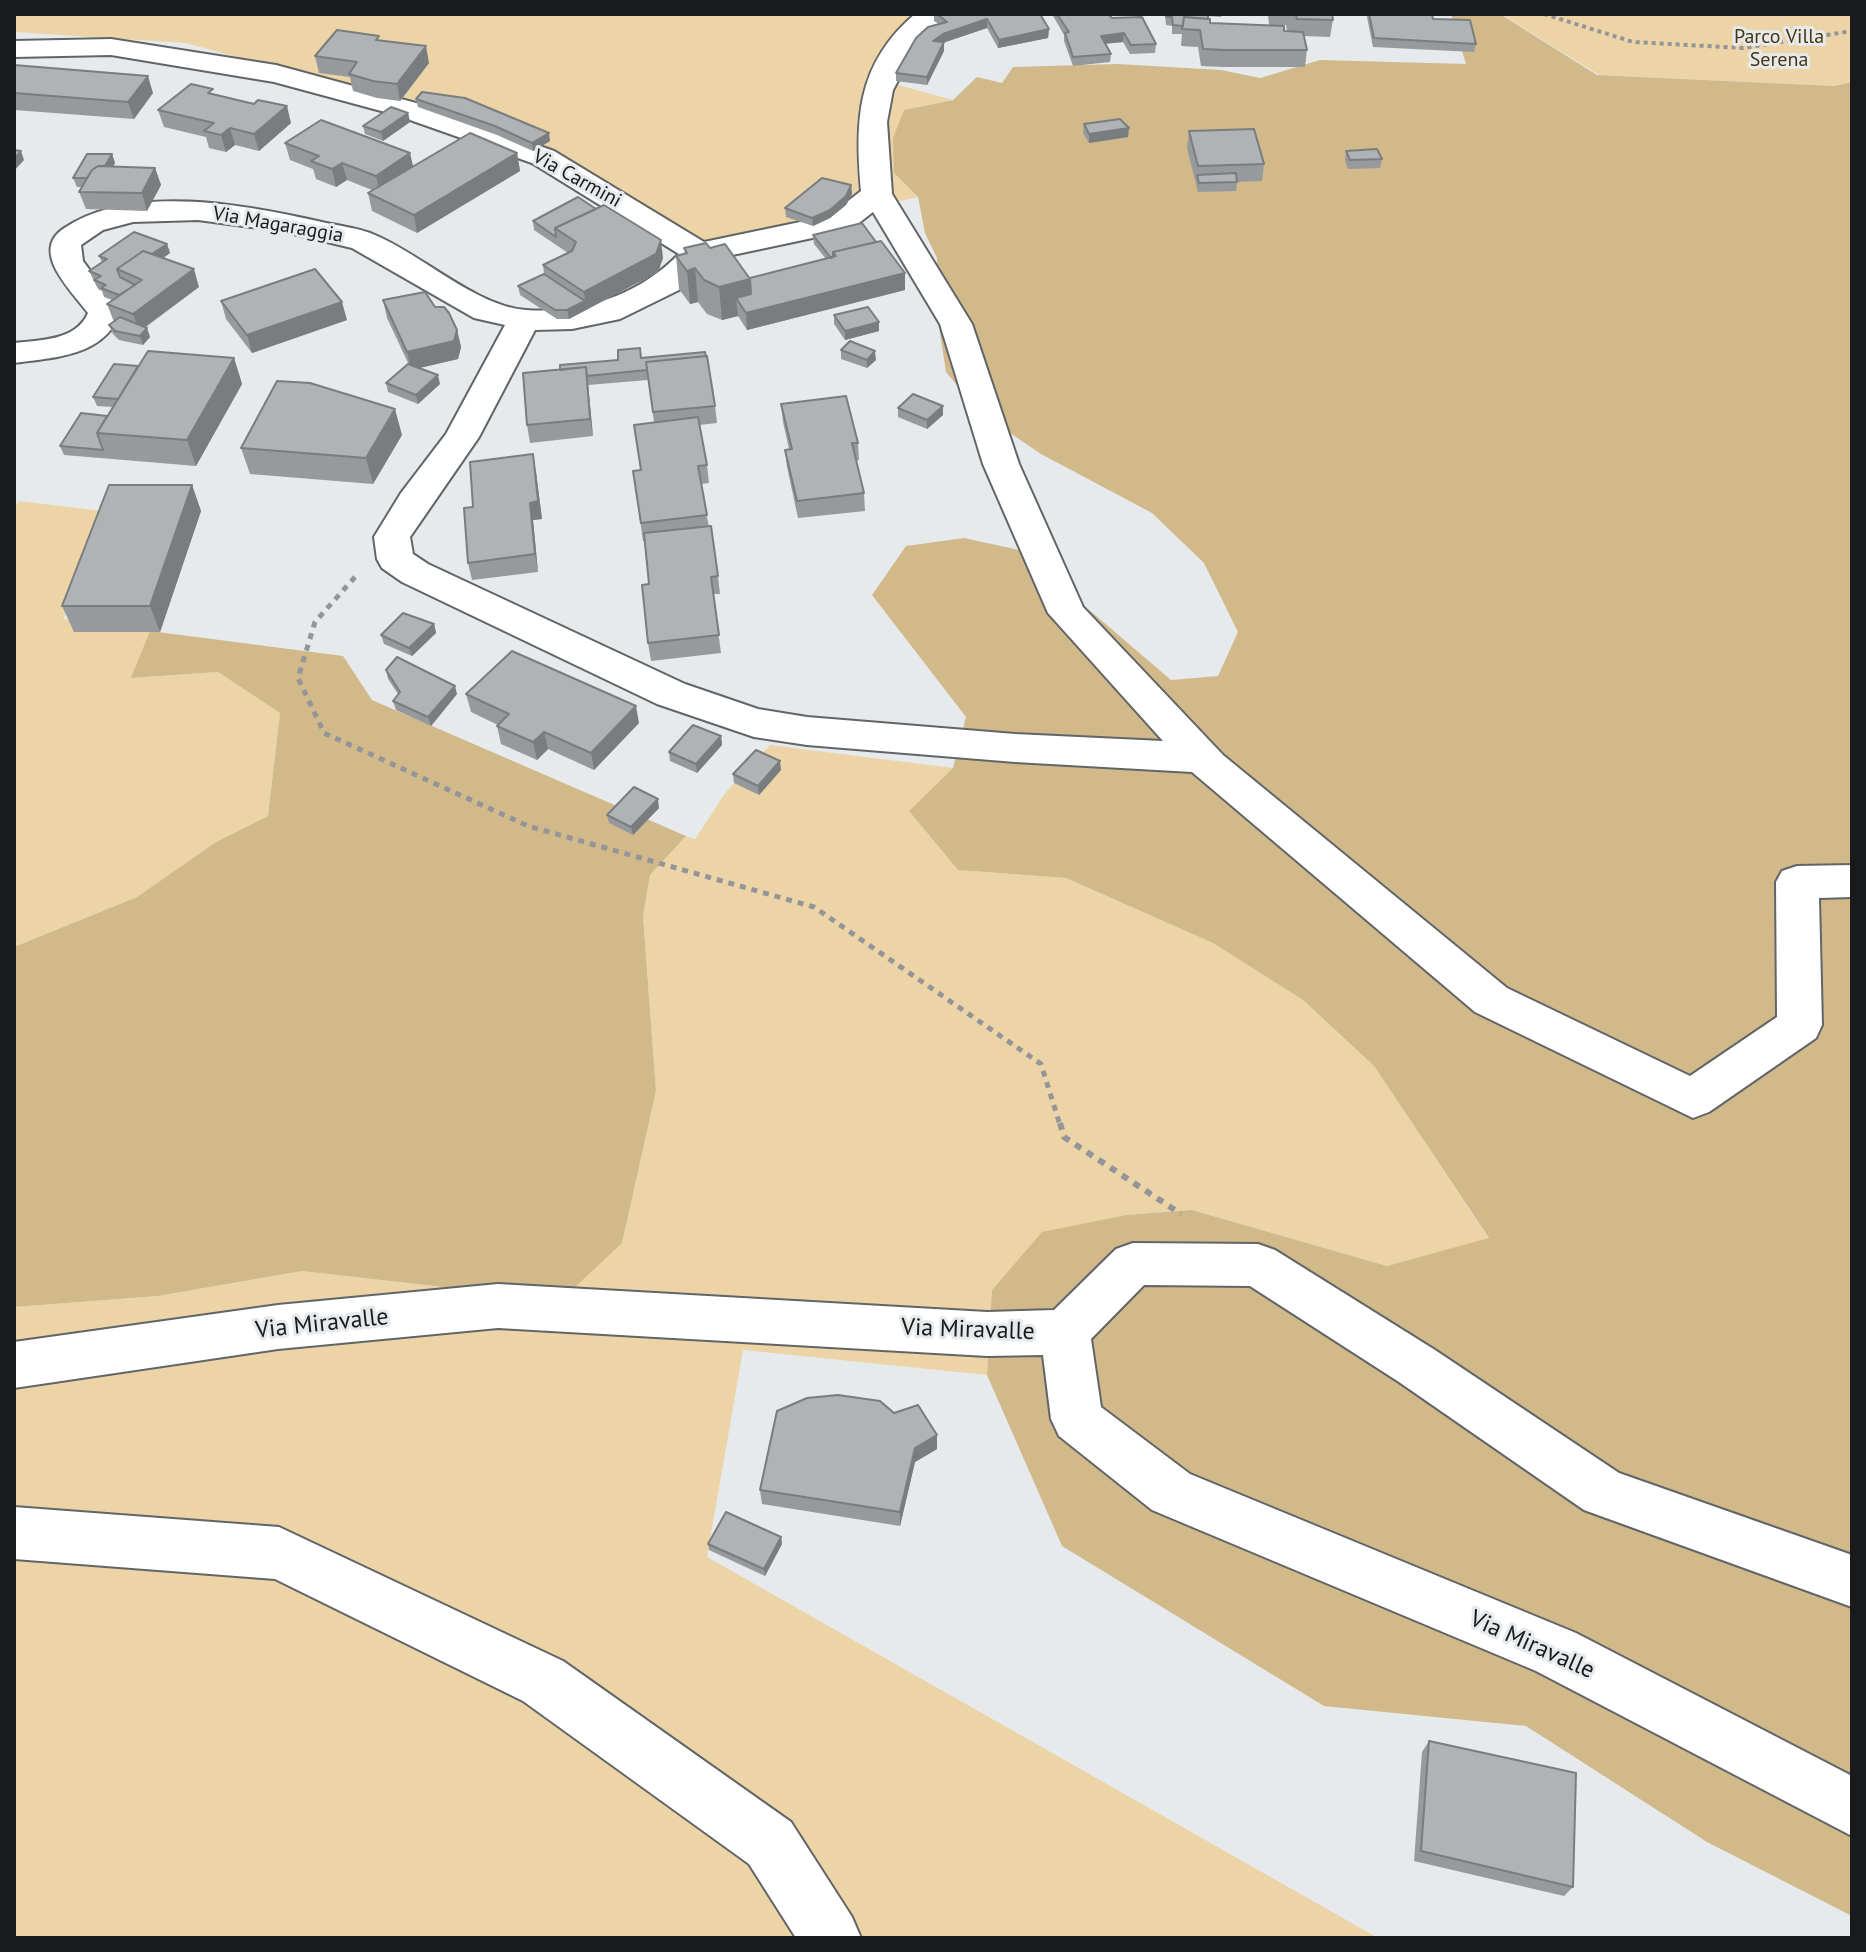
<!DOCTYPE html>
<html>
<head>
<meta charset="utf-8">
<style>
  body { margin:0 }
  #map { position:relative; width:1866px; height:1952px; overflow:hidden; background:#e6eaed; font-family:"PT Sans",sans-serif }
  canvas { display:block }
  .frame { position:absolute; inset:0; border:16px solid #191a1c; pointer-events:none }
</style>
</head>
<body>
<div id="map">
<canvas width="1866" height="1952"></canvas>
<div class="frame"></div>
</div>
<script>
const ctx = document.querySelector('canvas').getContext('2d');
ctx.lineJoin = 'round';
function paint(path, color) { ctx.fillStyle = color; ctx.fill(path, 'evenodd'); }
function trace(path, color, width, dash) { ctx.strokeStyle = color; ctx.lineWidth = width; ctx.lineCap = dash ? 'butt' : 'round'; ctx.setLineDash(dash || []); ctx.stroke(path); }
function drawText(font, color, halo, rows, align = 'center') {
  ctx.font = font + ' "PT Sans",sans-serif'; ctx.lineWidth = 6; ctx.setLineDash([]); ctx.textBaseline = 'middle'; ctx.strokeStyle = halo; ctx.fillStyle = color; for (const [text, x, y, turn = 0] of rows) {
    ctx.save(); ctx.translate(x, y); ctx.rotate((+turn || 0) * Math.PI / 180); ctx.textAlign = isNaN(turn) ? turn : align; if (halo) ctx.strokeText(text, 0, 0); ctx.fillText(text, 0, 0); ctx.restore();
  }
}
paint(new Path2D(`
  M14,14H914L876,79L953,100L904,110L894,173L918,197L705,246L586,170L471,111L341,86L186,43L14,32Z
  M1501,14H1852V82L1834,86L1599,75Z
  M19,501L119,513L63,619L150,631L132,678L218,672L280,713L268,816L216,842L137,897L14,947V508Z
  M770,745L953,768L909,811L958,870L1066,878L1213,943L1303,1000L1374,1066L1489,1239L1387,1266L1192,1210L1126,1215L1042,1233L992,1290L987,1375L743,1350L707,1557L1378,1938H14V1307L158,1296L302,1271L452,1288L622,1243L656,1091L643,916L650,875L686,836L695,839L726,792Z`), '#ecd4a6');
paint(new Path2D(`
  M1451,14H1500L1597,75L1834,86L1852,82V1916L1707,1842L1526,1726L1324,1706L1062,1546L987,1375L992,1290L1042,1232L1126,1215L1192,1210L1387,1266L1489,1238L1374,1066L1303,1000L1213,943L1066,878L958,870L909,811L953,768L966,717L872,595L906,546L964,538L1019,550L1171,680L1218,676L1238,632L1204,563L1152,513L1041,454L978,411L946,372L939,327L937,258L925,233L918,197L894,173L893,138L904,110L953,100L977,77L1002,83L1013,67L1118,64L1221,70L1260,78L1320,60L1466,64Z
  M150,631L343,656L372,700L686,836L650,875L643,916L656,1091L622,1243L575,1287L452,1288L302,1271L158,1296L14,1307V947L137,897L216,842L268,816L280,713L218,672L131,678Z`), '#d1b98a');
const minor = new Path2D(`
  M915,14H947L916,47L893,90L887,122L892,194L972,324L1019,464L1083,607L1223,755L1507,988L1690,1076L1777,1017L1776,882L1782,871L1797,866L1852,865V897L1819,898L1822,1025L1816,1038L1709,1112L1693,1118L1475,1012L1192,772L1015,762L807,745L754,737L657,704L402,582L382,568L377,559L374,537L401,493L446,434L505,325L474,318L352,248L281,231L198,220L133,222L103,230L81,245L83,261L121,313C102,357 56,357 14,363V343C40,340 76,341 88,313C71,290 30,252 63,229C130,182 247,205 322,222C339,226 359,228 375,235C421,254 477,307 526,310C583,314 639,295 679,254L532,163L396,115L274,82L111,55L14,57V41L111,39L276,65L416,103L554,151L704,242L829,216L861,191C855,121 856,64 915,14ZM873,212L940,324L983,464L1048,613L1163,741L1015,734L807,717L758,709L685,684L428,564L413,554L410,537L479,437L535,330L572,329L620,319L681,289L709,260L850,230Z
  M1133,1243L1258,1244L1275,1250L1435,1350L1619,1473L1852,1555V1607L1584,1510L1399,1382L1250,1286L1144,1285L1091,1339L1101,1407L1190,1474L1576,1633L1852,1776V1836L1536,1671L1152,1510L1059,1436L1051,1419L1043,1355L987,1356L498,1328L278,1349L14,1388V1342L278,1305L498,1284L987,1312L1054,1310L1116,1249Z
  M14,1507L279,1527L563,1661L791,1822L852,1917L861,1938H796L749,1864L523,1701L275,1579L14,1559Z`);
trace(minor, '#616567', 4);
trace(new Path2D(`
  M1544,14L1633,42L1743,48L1852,31`), '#939598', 4, [4, 4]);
trace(new Path2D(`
  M355,577L315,622L298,678L324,733L528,826L814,907L1041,1064L1060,1125`), '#939598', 5, [6, 6]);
trace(new Path2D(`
  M1060,1123L1064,1137L1181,1214`), '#939598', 6, [7, 7]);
paint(minor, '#fff');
paint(new Path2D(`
  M934,14H1040L1049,29L1048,38L998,48L987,28L944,42V51L927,85L896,81V73L939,24L934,21Z
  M1052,14H1108L1112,18L1156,44L1155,53L1130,54L1123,42L1105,44L1111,54L1110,62L1073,66L1064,41V35Z
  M1165,14H1221V17L1208,16L1210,23L1287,31L1286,25H1269L1268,14H1332L1333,20L1330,37L1304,36L1307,50L1305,67H1223L1201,66L1198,47L1181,46L1182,34H1172V26L1166,25Z
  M1367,14H1432L1433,19L1476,44L1474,52L1373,47L1367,17Z
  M380,41L429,63L400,101L377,98L353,91L350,77L319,73L315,56Z
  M14,65L153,93L134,119L14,110Z
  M215,94L291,123L259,151L235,145L226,152L209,148L206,137L164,127L158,110Z
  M416,99L550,141L533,151L497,135L418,107Z
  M408,113L410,122L383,141L365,134L363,126Z
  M1084,124L1128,137L1089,143L1083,133Z
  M1189,131L1264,164L1262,181L1237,182L1236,191L1198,192L1187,148Z
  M285,143L413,166L517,153L520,171L417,233L372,211L368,193L372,190L347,180L336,187L316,179L313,169L290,160Z
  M1346,151L1382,159L1380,168L1348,169L1345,160Z
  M112,154L115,163L113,166L155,168L161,185L147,211L86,209L79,192L82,187H77L73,178Z
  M851,185L852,194L846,205L830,218L813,226L786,217L785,208Z
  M533,221L663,258L658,272L569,319H557L520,295L518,286L544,274L543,265L568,253L534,230Z
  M813,235L905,290L747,330L738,316L722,320L707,314L698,302L690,304L679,289L676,256L685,253L684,248H710L750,278L826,259L814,244Z
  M167,244L170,253L163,258L199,287L146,327L150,337L143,345L119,340L113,334L109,325L114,322L107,304L112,300L104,297L102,291L98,289L89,271L102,262L99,256Z
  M383,300L435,307L457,330L461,347L458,359L419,368L440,384L418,404L388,392L386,383L409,365L387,318Z
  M221,301L347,320L252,353L226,319Z
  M834,315L879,322V331L845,340L834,324Z
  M841,350L876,360L867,368L841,359Z
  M234,358L242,384L196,466L64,455L60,446L107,416L112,407L97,406L93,397L138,366Z
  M641,358L715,406L717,423L699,425L707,465L709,483L701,484L718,576L720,594H713L721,653L651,661L648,643L649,584L644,541H643L633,471L641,470L654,422L648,380L588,385L593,436L530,443L527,425L560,370Z
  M781,404L858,443L859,460L856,461L864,493L865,511L798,518L787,467L785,450L789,449L783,422Z
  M898,408L943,415L927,429L898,417Z
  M402,435L373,484L250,474L241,448Z
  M536,472L542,519L533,520L538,572L472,580L468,563L473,507Z
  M192,485L201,511L160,632H74L62,606Z
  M434,624L436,633L412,656L384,644L381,635Z
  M386,670L457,694L431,726L396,710L393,701L398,694L388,679Z
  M466,694L639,723L594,770L548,749L537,760L501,744L497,726L498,725L471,712Z
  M721,736L722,745L697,773L670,761L669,752Z
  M781,770L759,795L734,783L733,774Z
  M659,808L633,835L609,823L607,815Z
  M894,1413L937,1449L915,1462L900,1526L762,1504L760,1490Z
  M781,1537L782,1544L765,1576L709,1550L708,1544Z
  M1429,1741L1573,1887L1564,1896L1414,1861L1422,1752Z`), '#969a9d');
paint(new Path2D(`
  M987,19V28L943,43L933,41L943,34Z
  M1049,29L1048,38L998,48L999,40Z
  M1124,33L1123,42L1100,44L1101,36Z
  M944,42V51L927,85V77Z
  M426,46L429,63L400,101L397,84Z
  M148,76L153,93L134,119L128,102Z
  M287,106L291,123L259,151L254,134Z
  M408,113L410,122L383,141L381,132Z
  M230,128L235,145L226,152L221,135Z
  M1129,128L1128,137L1089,143V134Z
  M549,133L550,141L533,151L532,143Z
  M21,151L24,160L14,171V159Z
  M410,153L414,170L380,193L376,176Z
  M517,153L520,171L417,233L414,215Z
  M112,154L115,163L104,183L95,179Z
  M342,163L347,180L336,187L332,169Z
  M155,168L161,185L147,211L142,193Z
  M851,185L852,194L846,205L830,218L813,226L812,218Z
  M661,240L663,258L658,272L586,310L584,292Z
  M167,244L170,253L136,277L126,273Z
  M695,268L698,302L690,304L687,271Z
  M194,269L199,287L139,331L133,314Z
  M905,273V290L747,330L746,313L736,298L738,316L722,320L719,287L750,279Z
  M585,301L586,310L569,319L567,310Z
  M342,302L347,320L252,353L247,335Z
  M879,322V331L845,340V331Z
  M147,328L150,337L143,345L140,336Z
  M457,330L461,347L458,359L411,370L407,352Z
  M875,351L876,360L867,368V360Z
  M234,358L242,384L196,466L187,440Z
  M586,367L588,385L593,436L590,419Z
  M438,375L440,384L418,404L416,395Z
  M943,406V415L927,429V420Z
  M395,409L402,435L373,484L366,458Z
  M533,454L536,472L542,519L533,520L538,572L535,554L530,503Z
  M192,485L201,511L160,632L150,606Z
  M434,624L436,633L412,656L409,648Z
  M455,686L457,694L431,726L428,717Z
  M636,706L639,723L594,770L591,753Z
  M544,732L548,749L537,760L533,742Z
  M721,736L722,745L697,773L696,764Z
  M780,761L781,770L759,795L758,786Z
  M658,799L659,808L633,835L631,827Z
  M937,1435V1449L915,1462L900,1526V1512L915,1448Z
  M781,1537L782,1544L765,1576L764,1569Z`), '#7a7d7f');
const building = new Path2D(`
  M937,14H1040L1049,29L999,40L987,19L943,34L933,41L944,42L927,77L896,73L916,38L928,27L947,22Z
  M1057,14H1108L1112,18L1142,17L1156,44L1131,45L1124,33L1101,36L1111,54L1073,57L1065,33L1069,32Z
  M1166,14H1208V19L1184,17L1183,26L1173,25L1172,17H1166Z
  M1289,14H1332L1333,20L1297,19L1296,15Z
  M1369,14H1432L1433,19L1470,20L1476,44L1374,38Z
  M1184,17L1210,19V23L1284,26V31L1303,32L1307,50H1225L1203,49L1200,30L1182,29Z
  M337,30L379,36L376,40L426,46L397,84L373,81L349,74L357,62L315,56Z
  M14,65L148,76L128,102L14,93Z
  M191,84L213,89L208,93L254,104L258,100L287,106L254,134L230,128L221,135L204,131L214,123L158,110Z
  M422,92L465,98L549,133L532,143L495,126L416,99Z
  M391,107L408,113L381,132L363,126Z
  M1120,119L1129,128L1089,134L1084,124Z
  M321,120L410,153L376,176L342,163L332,169L311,161L319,156L285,143Z
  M1254,129L1264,164L1198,166L1189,131Z
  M470,133L517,153L414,215L368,193Z
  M1377,149L1382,159L1350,160L1346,151Z
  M14,150L21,151L14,159Z
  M87,154H112L105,166H98L92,170L87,178H73Z
  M98,166L155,168L142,193L79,192L92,170Z
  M1236,173L1237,182L1199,183L1197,175Z
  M822,178L851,185L846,196L830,210L812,218L785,208Z
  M578,197L596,209L555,228L556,237L533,221Z
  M604,205L661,240L656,254L584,292L543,265L572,251L576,242L555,228Z
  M862,223L876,242L833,252V257L831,258L813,235Z
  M134,232L167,244L152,254L143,251L117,269L120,277L135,285L119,295L101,288L106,285L94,280L101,276L89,271L107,259L99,256Z
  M881,241L905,273L746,313L736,298L751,294L750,278L836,256L833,252Z
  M706,243L710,248L725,244L750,279L719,287L704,280L695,268L687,271L676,256L687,253L684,248Z
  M143,251L194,269L133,314L107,304L142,280L117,269Z
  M315,269L342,302L247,335L221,301Z
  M544,274L585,301L567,310H555L518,286Z
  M425,292L435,307H444L449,313L457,330L454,341L407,352L383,300Z
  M868,307L879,322L845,331L834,315Z
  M120,317L147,328L140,336L115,331L109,325Z
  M850,341L875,351L867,360L841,350Z
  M640,348L641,358L705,352L706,356L646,362L647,370L587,376L586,367L560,370V365L618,360V350Z
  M148,351L234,358L187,440L97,433Z
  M707,356L715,406L653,412L646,362Z
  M114,364L138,366L118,399L93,397Z
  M408,364L438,375L416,395L386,383Z
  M586,367L590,419L527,425L523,373Z
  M277,381L310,383L395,409L366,458L241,448Z
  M913,394L943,406L927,420L898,408Z
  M846,396L858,443H852L864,493L797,501L785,450L792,449L781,404Z
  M81,413L107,416L97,433L103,450L60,446Z
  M698,417L707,465L698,466L707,515L641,523L633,471L641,470L634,425Z
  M533,454L538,501L530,503L535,554L468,563L464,508L473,507L470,462Z
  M109,485H192L150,606H62Z
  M711,526L718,576L711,577L719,635L648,643L642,585L649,584L644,533Z
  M403,613L434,624L409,648L381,635Z
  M512,651L636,706L591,753L544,732L533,742L497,726L509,714L466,694Z
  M397,657L455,686L428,717L393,701L400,692L386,670Z
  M693,725L721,736L696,764L669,752Z
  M756,750L780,761L758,786L733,774Z
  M634,787L658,799L631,827L607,815Z
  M838,1395L880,1401L894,1413L918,1405L937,1435L915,1448L900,1512L760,1490L777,1411L807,1398Z
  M726,1512L781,1537L764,1569L708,1544Z
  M1429,1741L1576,1773L1573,1887L1421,1851Z`);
paint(building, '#afb3b6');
trace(building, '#7a7d7f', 2);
drawText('20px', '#483610', '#e6eaed', [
  ["Parco Villa",1779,37],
  ["Serena",1779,60]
]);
drawText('20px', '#191a1c', '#e6eaed', [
  ["Via Carmini",577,179,29],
  ["Via Magaraggia",278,225,10]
]);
drawText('24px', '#191a1c', '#e6eaed', [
  ["Via Miravalle",322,1324,-6],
  ["Via Miravalle",968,1330,2],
  ["Via Miravalle",1532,1645,24]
]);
</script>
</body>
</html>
